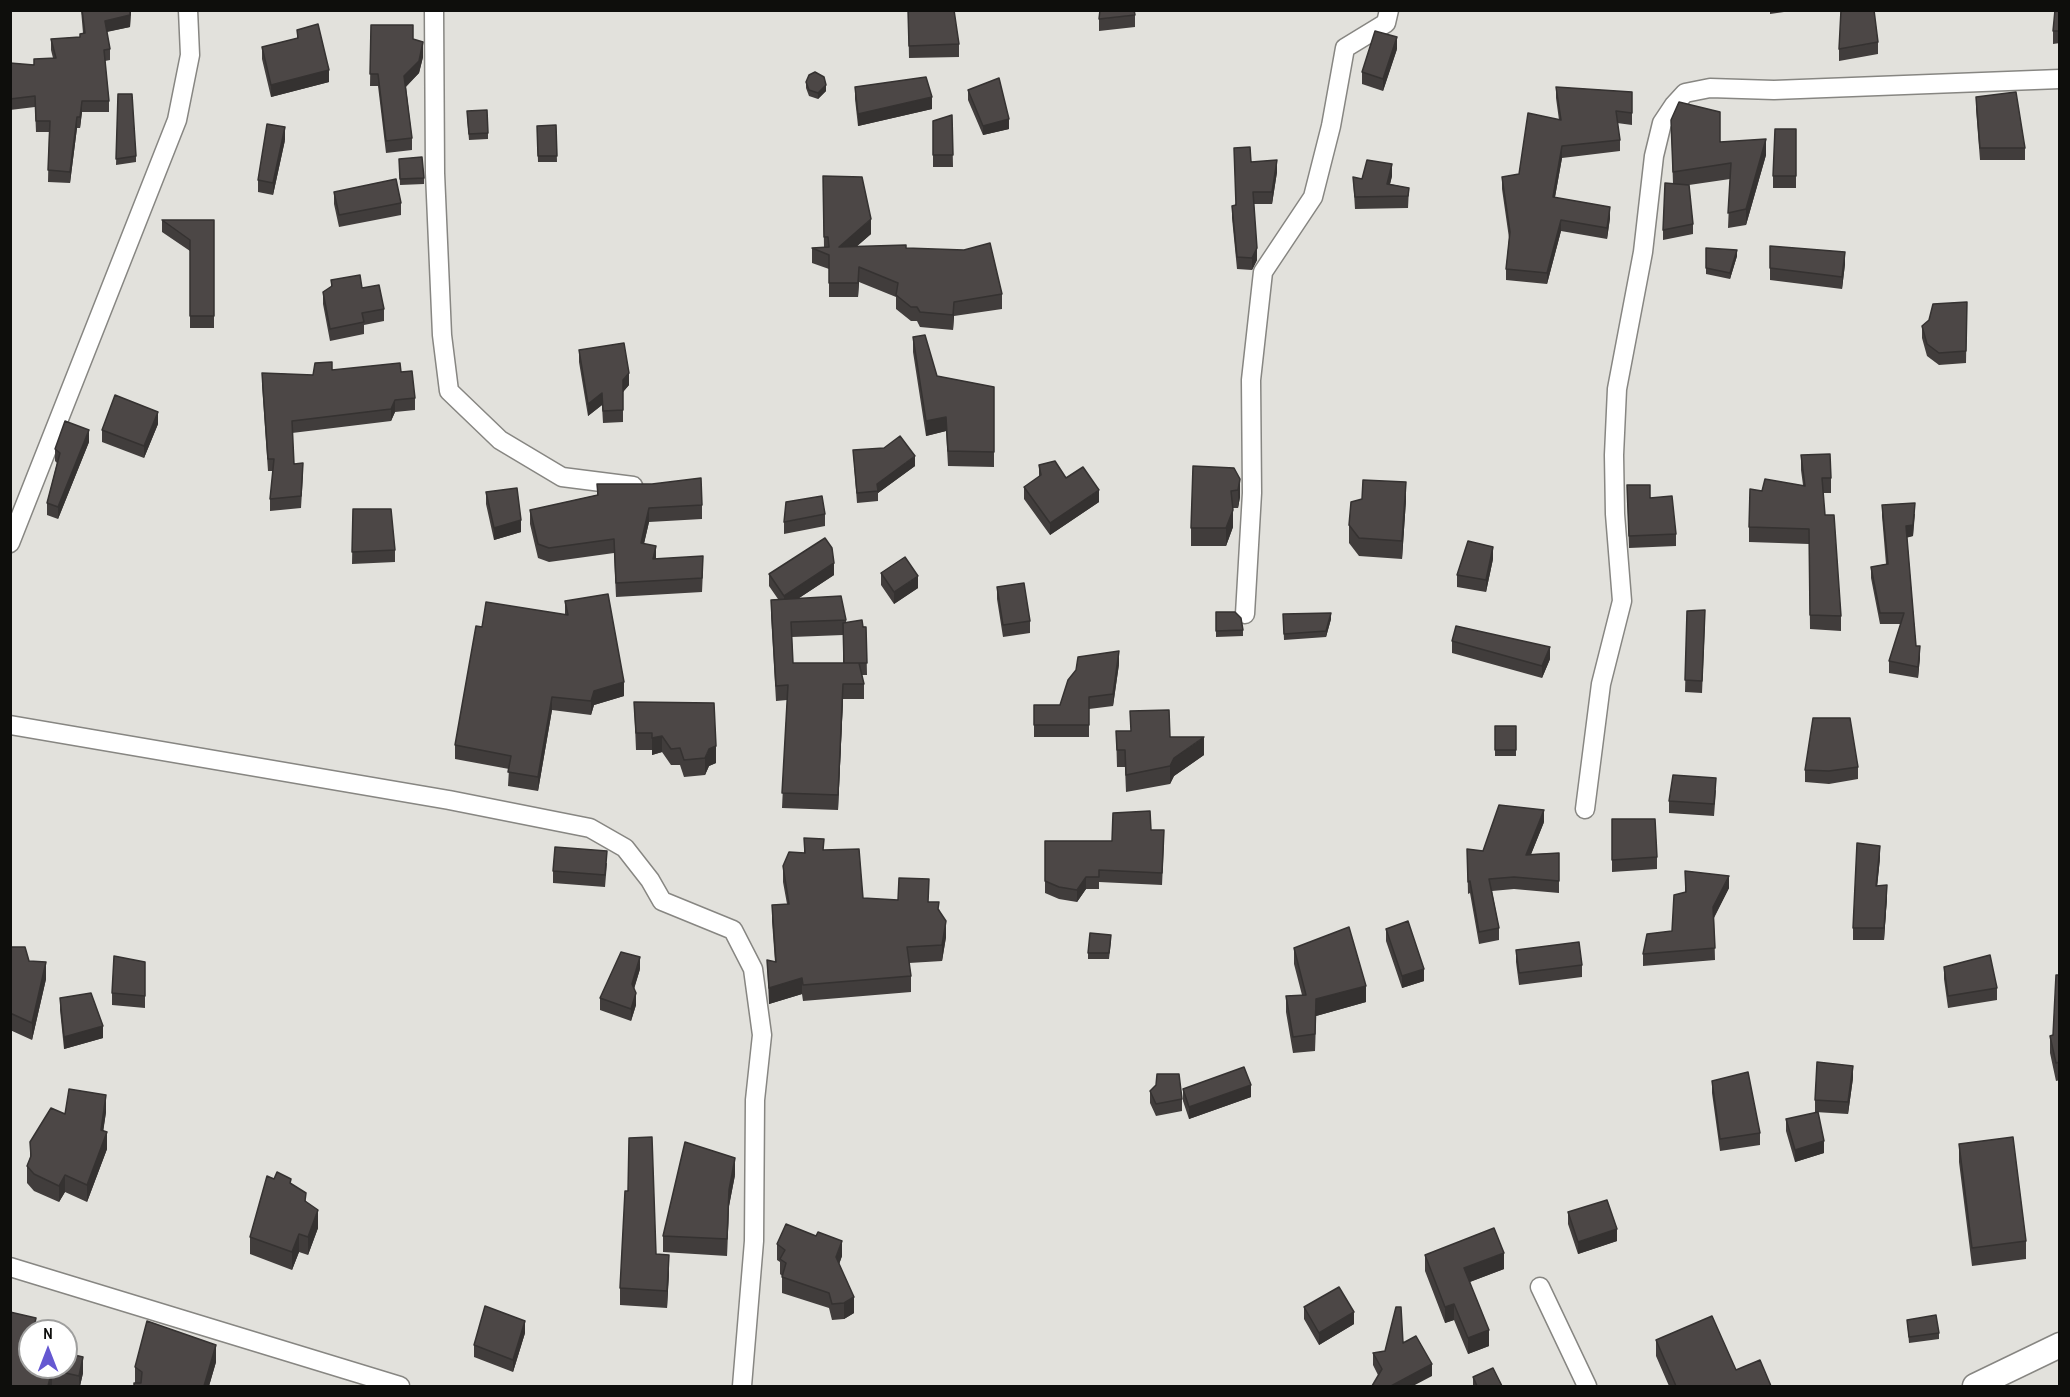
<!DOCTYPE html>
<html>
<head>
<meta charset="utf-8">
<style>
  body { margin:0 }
  #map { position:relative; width:2070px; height:1397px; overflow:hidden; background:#e2e1dc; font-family:"Archivo Narrow",sans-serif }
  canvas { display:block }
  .frame { position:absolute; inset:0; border:12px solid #0e0e0c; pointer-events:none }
  .north { position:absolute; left:18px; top:1319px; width:60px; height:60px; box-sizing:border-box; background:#fff; border:2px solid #9f9f9e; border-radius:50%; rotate:0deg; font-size:16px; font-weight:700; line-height:24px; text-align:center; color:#0e0e0c }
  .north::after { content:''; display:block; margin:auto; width:21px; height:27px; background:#6558d1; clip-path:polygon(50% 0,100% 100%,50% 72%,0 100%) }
</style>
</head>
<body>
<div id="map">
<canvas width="2070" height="1397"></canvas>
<div class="frame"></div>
<div class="north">N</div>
</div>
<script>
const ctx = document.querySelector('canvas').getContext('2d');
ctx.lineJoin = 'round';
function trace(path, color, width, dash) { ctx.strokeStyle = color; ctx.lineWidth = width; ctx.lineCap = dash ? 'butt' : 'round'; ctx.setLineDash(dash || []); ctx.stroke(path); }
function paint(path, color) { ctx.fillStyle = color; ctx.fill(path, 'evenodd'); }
const minor = new Path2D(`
  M434,10L435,173L442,335L449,391L500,440L562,477L633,486
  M10,543L177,120L190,55L188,10
  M1245,614L1252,493L1251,380L1263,272L1313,197L1331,126L1345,48L1386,23L1389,10
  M10,725L449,800L590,828L625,848L650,880L662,901L733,930L753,969L762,1035L755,1100L754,1241L742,1386
  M1585,809L1601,684L1622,601L1615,514L1614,455L1617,389L1643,252L1654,156L1662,123L1674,105L1685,93L1710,88L1774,90L2060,79
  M10,1267L400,1386
  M1540,1287L1587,1386`);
const tertiary = new Path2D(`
  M1975,1386L2060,1345`);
trace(minor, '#878682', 21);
trace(tertiary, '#878682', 27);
trace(minor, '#fff', 18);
trace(tertiary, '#fff', 24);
paint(new Path2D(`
  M81,10H131L130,27L107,32L110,49V60L105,61L109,101V112H82L80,128H77L70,183L48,182L49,132H36L35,107L10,110V63L34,65L53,58L51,50V39L80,37V34L83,33Z
  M908,10L959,44V57L909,58Z
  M1770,10H1798L1770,14Z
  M2060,10V43L2053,44V31Z
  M1135,15V27L1099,31V19Z
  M371,25L413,39L423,57L419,73L406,87L412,138V150L386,153L378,86H370Z
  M297,30L329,82L271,97L262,59V47L297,39Z
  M1878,42V54L1839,61V49Z
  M1397,49L1383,91L1362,84V72Z
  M806,82L826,91L818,99L809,96L806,88Z
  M855,87L932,109L858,126L855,99Z
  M1556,87L1632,92V125L1617,123L1620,140V151L1562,158L1555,197L1610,218L1607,239L1561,231L1547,284L1506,280V269L1509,238L1502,189V177L1519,174L1559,120L1556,98Z
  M968,90L1009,129L983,135L968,100Z
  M118,94L136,156V162L116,165Z
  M1976,97L2025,148V160H1980L1976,109Z
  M952,115L953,167H933V121Z
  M467,117L488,133V139L469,140Z
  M1671,120L1720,142L1766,155L1746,225L1728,228L1730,179L1689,185L1693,224V234L1663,240V230L1673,184Z
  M556,125L557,162H538L537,126Z
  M1796,129V188H1773V176Z
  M285,140L273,195L258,192V180Z
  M399,159L424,178V184L400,185Z
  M1251,162L1277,172L1272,204H1254L1257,260L1252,270L1237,269L1232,218V206L1235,205Z
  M823,176L871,234L857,246L906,248L1002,294V309L954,316L953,330L920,327L917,321H911L896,309V297L859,282L858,297H829V269L812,263V248H824Z
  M1392,176L1390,184L1409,188L1408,208L1355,209L1353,177L1362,179Z
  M334,192L401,203V215L339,227L334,204Z
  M162,220H214V328H190V251L162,232Z
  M1770,246L1845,264L1842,289L1770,280Z
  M1706,248L1737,256L1730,279L1706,274Z
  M331,280L384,309V321L364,325V334L330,341L323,304V292L331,287Z
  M1967,302L1966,363L1939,365L1927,356L1922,338V326Z
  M913,337L937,376L994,387V467L948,466L946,431L926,436L913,352Z
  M579,350L629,385L623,392V422L603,423L602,405L588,416L579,362Z
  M332,370L401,372L415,398V410L395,412L391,421L292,433L294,464L303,475L301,508L270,511V499L273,471H268L262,385V373L313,375Z
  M158,424L144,458L102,442V430Z
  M89,442L58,519L47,515V503L57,463L55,461V449Z
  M853,450L915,466L878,493V501L857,503Z
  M1801,455L1831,478V493H1823L1825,515L1841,616V631L1810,629L1809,544L1749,542V527L1762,491L1803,485L1801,470Z
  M1039,465L1066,478L1099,502L1050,535L1024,499V487L1039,477Z
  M1234,468L1240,497L1238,508H1233V527L1226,546H1191V528Z
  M597,484L702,505V519L649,522L644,543L656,559L703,570L702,592L616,597L614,553L549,562L538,558L530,524V510L597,495Z
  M1627,485L1676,534V546L1629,548Z
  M486,492L521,532L494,540L486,504Z
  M1406,500L1402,559L1359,556L1349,543V525Z
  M1882,505L1915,514L1913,536L1907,537L1916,646L1920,657L1918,678L1889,673V661L1901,624H1880L1871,578V567L1886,564L1882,516Z
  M353,509L395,550V562L352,564Z
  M825,514V526L784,534V522Z
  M1493,559L1486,592L1457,587V575Z
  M881,573L918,588L894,604L881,585Z
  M769,574L834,575L799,598L846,620V623L866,627L867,675H862L864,684V699H843L838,810L782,808L787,700L776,701L771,615V600L778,599L769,586ZM843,635V663H793L792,637Z
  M997,587L1030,621V633L1003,637L997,599Z
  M565,601L624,696L594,705L591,715L552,710L538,791L508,786L509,769L455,759V745L482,627L565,614Z
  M1687,611L1705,622L1702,693L1685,692Z
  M1216,612L1243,630V636L1216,637Z
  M1283,614L1331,619L1326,637L1284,640Z
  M1452,641L1550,659L1542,678L1452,653Z
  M1119,664L1113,706L1089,709V737H1034V705H1060Z
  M634,702L716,763L709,766L705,775L684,777L680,765H671L662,752L652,755V750H636Z
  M1495,726H1516V756H1495Z
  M1116,731L1204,755L1174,776L1170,784L1126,792L1125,767H1117Z
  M1858,767V779L1829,784L1805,782V770Z
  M1716,790L1714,816L1669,813V801Z
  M1612,819L1657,857V869L1612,872Z
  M1544,822L1531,854L1559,853V893L1514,889L1492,891L1499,928V940L1479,944L1470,893L1468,894L1467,849L1483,851Z
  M1151,830L1164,842L1162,885L1099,882V889H1086L1077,902L1059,899L1045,893V841H1112Z
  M804,838L824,850L863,898L929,902L939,909L946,937L942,961L909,963L911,976V992L803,1001L802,994L769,1004L767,960L775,962L772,921V905L787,904L783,882V866L804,853Z
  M1880,858L1877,886L1887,897L1884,940H1853V928Z
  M607,863L605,887L553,883V871Z
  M1685,871L1729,888L1714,918L1715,960L1643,966V954L1672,931L1685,892Z
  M1386,929L1424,981L1402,988L1386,941Z
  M1111,941L1109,959H1088V953Z
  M10,947L29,961L46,979L32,1040L10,1030Z
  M1294,948L1366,1002L1316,1016L1315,1051L1293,1053L1286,1012V996L1302,995L1294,964Z
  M1516,950L1582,965V977L1519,985L1516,962Z
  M145,962V1008L112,1005V993Z
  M1944,967L1997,988V1000L1948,1008L1944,979Z
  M640,969L634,988L636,1005L631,1021L600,1010V998Z
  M2060,975V1080L2056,1081L2050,1053V1036L2053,1035Z
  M60,998L103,1038L64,1049L60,1010Z
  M1853,1078L1848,1114L1815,1112V1100Z
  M1712,1081L1760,1133V1145L1720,1151L1712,1093Z
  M1156,1085L1182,1099V1111L1156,1116L1150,1103V1091Z
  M1183,1089L1251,1097L1189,1119L1183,1101Z
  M106,1112L103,1131L107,1149L87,1202L65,1192L59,1202L34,1191L27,1183V1166L30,1158V1142L65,1114Z
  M1786,1119L1824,1153L1795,1162L1786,1131Z
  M1959,1144L2026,1241V1259L1972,1266L1959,1162Z
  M735,1175L729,1206L727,1256L663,1252V1236Z
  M274,1179L291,1183L306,1201L318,1228L308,1255L299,1252L292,1270L250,1254V1237Z
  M1568,1212L1617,1241L1578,1254L1568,1224Z
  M777,1244L842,1256L839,1264L854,1313L844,1319L832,1320L829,1308L782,1293V1276L780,1274V1262L777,1260Z
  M656,1254L669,1272L667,1308L620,1305V1288Z
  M1425,1255L1504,1269L1470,1282L1489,1346L1468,1354L1454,1320L1445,1323L1425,1271Z
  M1304,1307L1354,1324L1319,1345L1304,1319Z
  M1907,1320L1939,1333V1339L1909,1343Z
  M30,1331L83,1373L80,1386H52Z
  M525,1333L513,1372L474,1357V1345Z
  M1656,1340L1736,1370L1771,1386H1669L1656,1356Z
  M1403,1343L1432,1376L1378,1375L1373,1365V1353L1385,1351Z
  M216,1362L209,1386L135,1383V1367Z
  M1473,1377L1502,1386H1473Z`), '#413d3c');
paint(new Path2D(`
  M131,10L130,27L105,32V21Z
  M1397,37V49L1383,91V79Z
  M423,44V57L419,73L404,88V76Z
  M329,70V82L271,97V85Z
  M826,85V91L818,99V93Z
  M932,97V109L858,126V114Z
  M82,101V112L80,128V117Z
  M77,117V128L70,183V172Z
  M1009,119V129L983,135V126Z
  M285,127V140L273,195V183Z
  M1766,139V155L1746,225V209Z
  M1562,146V158L1553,208V197Z
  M1277,160V172L1272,204V192Z
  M1392,164V176L1387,196V184Z
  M1610,207V218L1607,239V228Z
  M871,219V234L839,262V247Z
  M1561,220V231L1547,284V273Z
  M1257,248V260L1252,270V258Z
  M1737,250V256L1730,279V273Z
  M1845,252V264L1842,289V277Z
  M859,267V282L858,297V283Z
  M954,302V316L953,330V315Z
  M629,373V385L623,392V380Z
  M602,393V405L588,416V404Z
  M395,400V412L391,421V409Z
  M158,412V424L144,458V446Z
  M946,417V431L926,436V421Z
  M89,430V442L58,519V507Z
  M915,456V466L878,493L877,484Z
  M1240,479V497L1238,508V490Z
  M1406,482V500L1402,559V541Z
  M1099,490V502L1050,535V523Z
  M1915,503L1913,536L1906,538V526Z
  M649,508V522L641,557V543Z
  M1233,510V527L1226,546V528Z
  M521,520V532L494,540V528Z
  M656,546V560L653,559Z
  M1493,547V559L1486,592V580Z
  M834,563V575L784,608V596Z
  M918,576V588L894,604V592Z
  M1331,613V619L1326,637V631Z
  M1920,646V657L1918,678V667Z
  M1550,647V659L1542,678V666Z
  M1119,651V664L1113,706V694Z
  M624,682V696L594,705L591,715V701L594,691Z
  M843,684V699L838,810V795Z
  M552,697V710L538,791V777Z
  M662,736V752L652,755V738Z
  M1204,737V755L1174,776L1170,784V766L1174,758Z
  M716,746V763L709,766L705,775V758L709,749Z
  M1544,810V822L1526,867V855Z
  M1880,846V858L1876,898V886Z
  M1729,876V888L1713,919V907Z
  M1086,877V889L1077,902V890Z
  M1887,885V897L1884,940V928Z
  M946,921V937L942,961V945Z
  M640,957V969L632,996V984Z
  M46,962V979L32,1040V1023Z
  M1424,969V981L1402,988V976Z
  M802,978V994L769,1004V988Z
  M1366,986V1002L1316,1016L1315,1051L1316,999Z
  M636,993V1005L631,1021V1009Z
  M103,1026V1038L64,1049V1037Z
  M1853,1066V1078L1848,1114V1102Z
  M1251,1085V1097L1189,1119V1107Z
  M106,1095V1112L101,1147V1130Z
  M107,1132V1149L87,1202V1185Z
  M1824,1141V1153L1795,1162V1150Z
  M735,1158V1175L729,1206L727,1256L729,1190Z
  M65,1175V1192L59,1202V1186Z
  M318,1210V1228L308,1255V1237Z
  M1617,1229V1241L1578,1254V1242Z
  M299,1234V1252L292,1270V1252Z
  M842,1241V1256L836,1273V1257Z
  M1504,1253V1269L1464,1284V1268Z
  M669,1255V1272L667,1308V1291Z
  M854,1297V1313L844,1319V1303Z
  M1454,1304V1320L1445,1323V1307Z
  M1354,1312V1324L1319,1345V1333Z
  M525,1321V1333L513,1372V1360Z
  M1489,1330V1346L1468,1354V1338Z
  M216,1345V1362L209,1386H204Z
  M83,1357V1373L80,1386H79V1376Z
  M1432,1364V1376L1413,1386H1391Z
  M52,1370V1386H48Z`), '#353231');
const building = new Path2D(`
  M82,10H130V15L105,21L110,49L104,50L109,101H82L80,117H77L70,172L48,170L50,121H36L35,96L10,99V63L34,65V59L56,58L51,39L80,37V34L85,33Z
  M908,10H954L959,44L909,46Z
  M1100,10H1134L1135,15L1099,19Z
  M1841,10H1874L1878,42L1839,49Z
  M2055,10H2060V31H2053Z
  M318,24L329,70L271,85L262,47L298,38L297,30Z
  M371,25H413V39L423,42L419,61L404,76L412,138L386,141L378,74H370Z
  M1375,31L1397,37L1383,79L1362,72Z
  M815,72L824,77L826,85L818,93L809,90L806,82L809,75Z
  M926,77L932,97L858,114L855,87Z
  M999,78L1009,119L983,126L968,90Z
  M1556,87L1632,92V113L1616,111L1620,140L1562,146L1553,197L1610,207L1607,228L1561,220L1547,273L1506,269L1510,232L1502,177L1519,174L1528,113L1561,120Z
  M2016,92L2025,148H1980L1976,97Z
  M118,94H132L136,156L116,159Z
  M1679,102L1720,112V142L1766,139L1746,209L1728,213L1731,163L1673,172L1671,120Z
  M487,110L488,133L469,134L467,111Z
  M952,115L953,155H933V121Z
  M267,124L285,127L273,183L258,180Z
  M556,125L557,156H538L537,126Z
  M1775,129H1796V176H1773Z
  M1250,147L1251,162L1277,160L1272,192H1253L1257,248L1252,258L1237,257L1232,206L1236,205L1234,148Z
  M422,157L424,178L400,179L399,159Z
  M1367,160L1392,164L1387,184L1409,188L1408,196L1355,197L1353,177L1362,179Z
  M823,176L862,177L871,219L839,247L906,245V248L964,250L990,243L1002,294L954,302L953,315L920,312L917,307H911L896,295L898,283L859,267L858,283H829V255L812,248L829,247L828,237H824Z
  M396,179L401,203L339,215L334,192Z
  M1665,183L1689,185L1693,224L1663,230Z
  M162,220H214V316H190V240Z
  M1770,246L1845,252L1842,277L1770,268Z
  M1706,248L1737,250L1730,273L1706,268Z
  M360,275L362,288L379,285L384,309L362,313L364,322L330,329L323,292L332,286L331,280Z
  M1967,302L1966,351L1939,353L1927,344L1922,326L1929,320L1933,304Z
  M925,335L937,376L994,387V452L948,451L946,417L926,421L913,337Z
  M624,343L629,373L623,380V410L603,411L602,393L588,404L579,350Z
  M332,362V370L400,363L401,372L412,371L415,398L395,400L391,409L292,421L294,464L303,463L301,496L270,499L274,459H268L262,373L313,375L315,363Z
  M115,395L158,412L144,446L102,430Z
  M65,421L89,430L58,507L47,503L60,453L55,449Z
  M900,436L915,456L877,484L878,491L857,493L853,450L884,448Z
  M1830,454L1831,478H1822L1825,515H1834L1841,616L1810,615L1809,529L1749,527L1750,489L1762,491L1765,479L1805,486L1801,455Z
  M1055,461L1066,478L1083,467L1099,490L1050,523L1024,487L1041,475L1039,465Z
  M1193,466L1234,468L1240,479L1238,490L1231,491L1233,510L1226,528H1191Z
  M701,478L702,505L649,508L641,543L656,546L653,559L703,556L702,578L616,583L614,539L549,548L538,544L530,510L598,495L597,484H652Z
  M1363,480L1406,482L1402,541L1359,538L1349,525L1351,502L1362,499Z
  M1627,485H1650V498L1672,496L1676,534L1629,536Z
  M517,488L521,520L494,528L486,492Z
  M822,496L825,514L784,522L786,502Z
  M1915,503L1913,525L1906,526L1916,646H1920L1918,667L1889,661L1904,613H1880L1871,567L1888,564L1882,505Z
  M353,509H391L395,550L352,552Z
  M825,538L832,548L834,563L784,596L769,574Z
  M1468,541L1493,547L1486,580L1457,575Z
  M905,557L918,576L894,592L881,573Z
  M1024,583L1030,621L1003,625L997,587Z
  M608,594L624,682L594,691L591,701L552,697L538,777L508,772L511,756L455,745L476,626L482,627L486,602L568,615L565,601Z
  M841,596L846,620L791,622L793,663H859L864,684H843L838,795L782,793L788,685L776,686L771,600Z
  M1705,610L1702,681L1685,680L1687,611Z
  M1216,612H1235L1241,618L1243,630L1216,631Z
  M1331,613L1326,631L1284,634L1283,614Z
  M862,620L863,627H866L867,663H844L843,623Z
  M1456,626L1550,647L1542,666L1452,641Z
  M1119,651L1113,694L1089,697V725H1034V705H1060L1068,680L1076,670L1078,657Z
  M634,702L714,703L716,746L709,749L705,758L684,760L680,748L671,749L662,736L652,738V733H636Z
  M1169,710L1170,737H1204L1174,758L1170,766L1126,775L1125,750H1117L1116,731H1131L1130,711Z
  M1813,718H1850L1858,767L1829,771L1805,770Z
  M1495,726H1516V750H1495Z
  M1673,775L1716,778L1714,804L1669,801Z
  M1499,805L1544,810L1526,855L1559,853V881L1514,877L1489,879L1499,928L1479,932L1470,881L1468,882L1467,849L1483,851Z
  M1150,811L1151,830H1164L1162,873L1099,870V877H1086L1077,890L1059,887L1045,881V841H1112L1113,813Z
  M1612,819H1655L1657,857L1612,860Z
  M804,838L824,839L823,850L859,849L863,898L898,900L899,878L929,879L928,902H939L938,909L946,921L942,945L907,947L911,976L803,985L802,978L769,988L767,960L776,962L772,905L789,904L783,866L789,852L805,853Z
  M1857,843L1880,846L1876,886L1887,885L1884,928H1853Z
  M555,847L607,851L605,875L553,871Z
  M1685,871L1729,876L1713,907L1715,948L1643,954L1647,934L1672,931L1674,895L1686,892Z
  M1408,921L1424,969L1402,976L1386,929Z
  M1349,927L1366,986L1316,999L1315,1034L1293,1037L1286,996L1306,995L1294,948Z
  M1090,933L1111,935L1109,953H1088Z
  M1579,942L1582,965L1519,973L1516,950Z
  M10,947H25L29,961L46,962L32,1023L10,1013Z
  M621,952L640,957L632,984L636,993L631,1009L600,998Z
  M1990,955L1997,988L1948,996L1944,967Z
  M114,956L145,962V996L112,993Z
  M2056,975H2060V1062L2056,1063L2050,1036L2053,1035Z
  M91,993L103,1026L64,1037L60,998Z
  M1817,1062L1853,1066L1848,1102L1815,1100Z
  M1244,1067L1251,1085L1189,1107L1183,1089Z
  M1748,1072L1760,1133L1720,1139L1712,1081Z
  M1157,1074H1179L1182,1099L1156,1104L1150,1091L1156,1085Z
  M69,1089L106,1095L101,1130L107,1132L87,1185L65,1175L59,1186L34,1174L27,1166L31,1156L30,1142L51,1108L65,1114Z
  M1818,1112L1824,1141L1795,1150L1786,1119Z
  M652,1137L656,1254L669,1255L667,1291L620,1288L625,1191H628L629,1138Z
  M2013,1137L2026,1241L1972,1248L1959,1144Z
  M685,1142L735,1158L729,1190L727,1239L663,1236Z
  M277,1172L291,1179L290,1183L306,1193L305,1201L318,1210L308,1237L299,1234L292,1252L250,1237L267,1176L274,1179Z
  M1607,1200L1617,1229L1578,1242L1568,1212Z
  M786,1224L816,1236L818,1232L842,1241L836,1257L854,1297L844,1303L832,1304L829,1293L782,1277L786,1263L780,1259L785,1250L777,1244Z
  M1494,1228L1504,1253L1464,1268L1489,1330L1468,1338L1454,1304L1445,1307L1425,1255Z
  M1339,1287L1354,1312L1319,1333L1304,1307Z
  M485,1306L525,1321L513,1360L474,1345Z
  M1396,1307H1401L1403,1343L1416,1336L1432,1364L1391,1386H1372L1382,1369L1373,1353L1385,1351Z
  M10,1312L36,1318L34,1327L47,1331H30V1367H66V1353L83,1357L79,1376L52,1370L48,1386H10Z
  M1936,1315L1939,1333L1909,1337L1907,1320Z
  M1712,1316L1736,1370L1760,1360L1771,1386H1676L1656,1340Z
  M147,1321L216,1345L204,1386H134V1383H141L142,1372L135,1367Z
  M1493,1368L1502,1386H1477L1473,1377Z`);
paint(building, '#4c4746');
trace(building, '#353231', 1.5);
</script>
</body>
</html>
